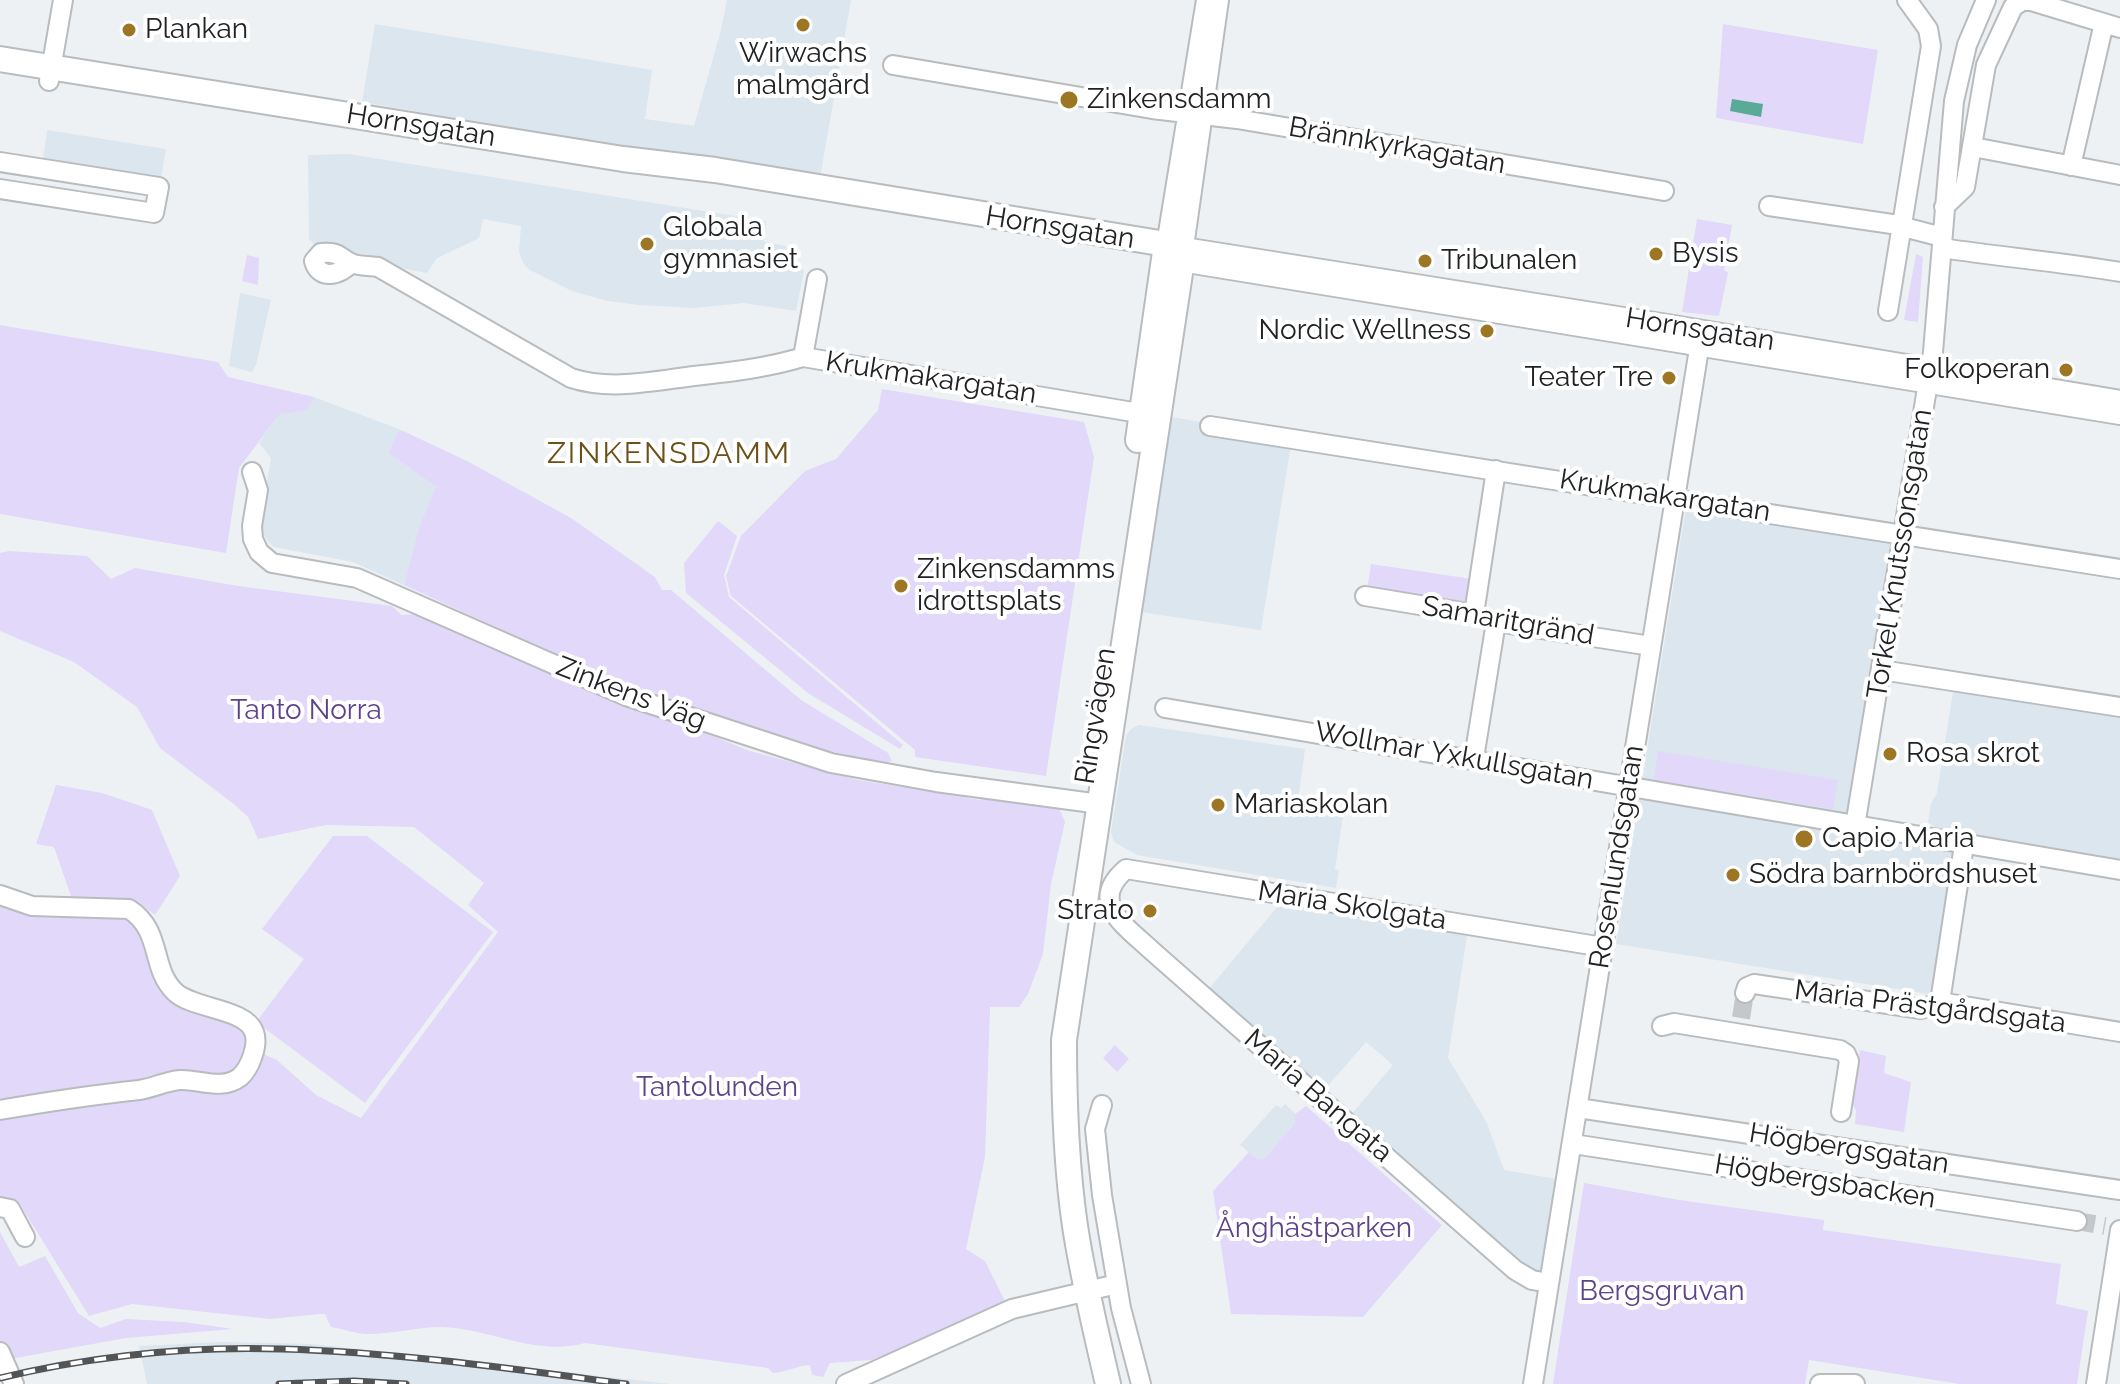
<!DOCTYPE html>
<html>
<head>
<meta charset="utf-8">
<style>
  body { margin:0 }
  canvas { display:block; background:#edf1f4 }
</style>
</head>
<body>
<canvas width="2120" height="1384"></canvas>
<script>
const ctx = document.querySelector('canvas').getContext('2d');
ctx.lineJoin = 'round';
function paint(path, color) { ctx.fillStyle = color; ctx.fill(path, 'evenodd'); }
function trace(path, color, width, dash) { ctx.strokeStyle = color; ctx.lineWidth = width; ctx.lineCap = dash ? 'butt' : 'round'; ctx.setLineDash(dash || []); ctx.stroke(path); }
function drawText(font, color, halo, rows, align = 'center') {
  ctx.font = font + ' Raleway,sans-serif'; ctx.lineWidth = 8; ctx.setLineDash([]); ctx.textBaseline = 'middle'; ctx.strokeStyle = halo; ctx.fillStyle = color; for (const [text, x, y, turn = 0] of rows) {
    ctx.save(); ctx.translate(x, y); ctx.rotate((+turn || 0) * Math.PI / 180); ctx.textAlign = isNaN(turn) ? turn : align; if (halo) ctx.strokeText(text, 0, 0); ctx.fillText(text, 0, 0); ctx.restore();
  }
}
paint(new Path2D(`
  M727,0H851L820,178L728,165L362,102L375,24L652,70L645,119L694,126L721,30Z
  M47,130L166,149L161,178L43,159Z
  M348,154L766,221L764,242L785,246L804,271L796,311L744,303L694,308L639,305L608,301L572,291L530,270L523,263L519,252L521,226L483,219L479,238L437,258L427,273L322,253L309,239L308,155Z
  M240,293L271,300L256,365L252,372L229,366Z
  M314,397L401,430L397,433L389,453L436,487L419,527L404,585L353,562L274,547L267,540L260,527L271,458L259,443L279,415L308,410Z
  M1172,417L1292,438L1261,630L1141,612Z
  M1687,501L1902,534L1856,825L1963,844L1941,996L1616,944Z
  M1953,692L2120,718V859L1936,828L1928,822L1931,804L1937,793Z
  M1139,725L1305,749L1298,801L1344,809L1335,869L1339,870L1336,888L1137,855L1114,842L1111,832L1126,736L1131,729Z
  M1288,894L1469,923L1448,1058L1487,1123L1504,1170L1556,1179L1539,1295L1345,1122L1393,1065L1366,1042L1318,1097L1208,990Z
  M1285,1104L1295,1113V1123L1265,1158L1258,1160L1240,1145L1276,1105L1281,1108Z
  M222,1342L312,1344L671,1384H147L139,1346Z`), '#dbe6ee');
paint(new Path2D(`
  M1723,24L1878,50L1863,144L1716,118Z
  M1697,219L1732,225L1724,270L1728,273L1719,316L1682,312Z
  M1916,254L1923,257L1918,322L1904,320Z
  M247,255L259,258L258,285L242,281Z
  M0,325L218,362L228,377L314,397L308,410L279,415L239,468L226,553L0,514Z
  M882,389L1084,422L1094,457L1046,776L915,757V750L731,596L726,576L741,536L805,471L836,459L878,410Z
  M401,430L469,462L571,518L655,577L662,590H671L801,700L888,753L892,761L883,763C714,731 559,656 404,585L419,527L436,487L389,453L397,433Z
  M718,521L737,536L724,575L729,597L903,745L900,749L808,693L686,593L684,563Z
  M9,551L87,556L111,579L135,568L238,586L392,606L401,615L420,614L492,649L642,711L646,709L750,751L858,780L959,796L963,793L968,798L979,800L983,797L1059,808L1065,822L1051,884L1043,954L1028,994L1019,1007H990L985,1157L966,1249L985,1261L1006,1303L886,1361L884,1355L871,1360L830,1363L823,1377L812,1375L810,1365C797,1366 786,1372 773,1373L768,1368L585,1343C535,1357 488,1327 437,1327C414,1328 391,1334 368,1334C356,1334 343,1329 331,1327L325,1314H320L270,1319L132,1304L89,1316L18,1201L8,1198L0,1200V905L30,916L124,917C158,929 148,976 169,999C184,1004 229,1016 239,1025C255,1040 240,1069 222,1075C210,1079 196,1078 184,1079L189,1091L242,1087L256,1070L261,1053L277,1060L316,1095L361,1118L498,932L468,905L484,883L414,827L326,825L258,839L248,817L235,805L160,748L137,707L74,662L0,631V553Z
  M1371,564L1472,579L1469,607L1367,590Z
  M1658,751L1838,780L1833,809L1654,780Z
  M56,785L102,793L152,810L180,876L155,915L134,899H72L54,847L36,844Z
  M333,836H367L493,932L365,1103L256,1022L304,959L262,929Z
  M1115,1045L1129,1059L1117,1072L1103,1058Z
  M1860,1050L1886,1056L1884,1073L1911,1082L1904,1132L1855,1124L1856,1110L1852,1104Z
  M1306,1106L1442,1225L1363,1317L1231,1314L1213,1191L1249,1152L1258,1160L1265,1158L1295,1123V1114Z
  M1584,1183L1679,1200L1824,1220L1823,1230L2061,1264L2056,1304L2088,1311L2077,1384H1960L1809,1360L1805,1384H1553Z
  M0,1232L19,1267L45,1256L78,1313L100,1328L126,1319L184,1322L233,1329L126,1338L10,1359L0,1345Z`), '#e1d8fa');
paint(new Path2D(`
  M1732,99L1763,104L1761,117L1730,111Z`), '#59aa96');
trace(new Path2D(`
  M1741,1018L1745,993
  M2077,1221L2105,1226`), '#c4c8ca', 18, [18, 9]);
const minor = new Path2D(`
  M1219,0L1184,247L1674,325L2120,400
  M893,65L1152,109L1237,119L1664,191
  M49,81L63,0
  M1973,147L2120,175
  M0,162L159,187L154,213L0,189
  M2071,166L2104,23
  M1769,206L1892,224L1942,237
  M1944,207L1965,187L1986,65L2013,7L2022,1H2031L2120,28
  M1166,245L1206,0
  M1942,248C2001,257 2061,262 2120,272
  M1181,262L2120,415
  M351,263C341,275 319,281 314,261L321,253C341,252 337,256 351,263C357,266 370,266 378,267L571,378C611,391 653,381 694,376C731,372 767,368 803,357L1151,415
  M1888,311L1931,46L1928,29L1907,0
  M803,357L817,279
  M1210,426L2120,569
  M252,472L258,490L252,526L253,539L259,552L272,563L357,578L626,696L831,763L936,782L1100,804
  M1365,596L1474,614L1496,622L1651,646
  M1474,614L1496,470
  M1881,670L2120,707
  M1165,708L2120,870
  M1474,758L1496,622
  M1855,826L1933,352L1954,101L1967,45L1986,0
  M0,895L32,906L129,909C163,931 150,968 175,992C192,1009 246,1008 254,1032C259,1045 250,1068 240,1077C222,1091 199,1079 180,1080C166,1081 153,1088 139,1090C92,1095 46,1102 0,1110
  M1745,993L1747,987L1754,984L1921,1009L1940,1002L2120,1032
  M1940,1002L1964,845
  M1662,1026L1674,1023L1840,1050L1846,1054L1849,1061L1841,1112
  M1102,1105L1095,1129L1102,1195L1121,1308L1141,1384
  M1578,1108L2120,1190
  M1573,1144L2077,1221
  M0,1207L10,1209L25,1237
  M1549,1283L1532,1280L1515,1270L1151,950C1124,925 1088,902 1126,869L1603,947
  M0,1352L14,1384
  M846,1384L1012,1309L1117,1284
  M1533,1384L1702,330
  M1820,1384H1855
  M2096,1384L2120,1230`);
const major = new Path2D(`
  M0,59L623,159L715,170L1184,247L1064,1040C1064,1102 1066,1165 1075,1226C1083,1279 1096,1332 1108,1384
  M1138,440L1166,245`);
trace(minor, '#b8bcbf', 22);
trace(major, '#b8bcbf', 28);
trace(minor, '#fff', 18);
trace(major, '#fff', 24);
const rail = new Path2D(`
  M0,1378C92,1356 188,1346 282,1349C395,1352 514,1369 626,1384
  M279,1384L354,1381L406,1384`);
trace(rail, '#525456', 7);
trace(rail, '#fff', 4, [12]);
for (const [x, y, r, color] of [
  [803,25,8,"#9c7622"],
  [129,30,8,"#9c7622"],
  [1069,100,10,"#9c7622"],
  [647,244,8,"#9c7622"],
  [1656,254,8,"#9c7622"],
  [1425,261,8,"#9c7622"],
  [1487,331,8,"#9c7622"],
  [2066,370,8,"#9c7622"],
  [1669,378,8,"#9c7622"],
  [901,586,8,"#9c7622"],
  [1890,754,8,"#9c7622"],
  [1218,805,8,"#9c7622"],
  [1804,839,10,"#9c7622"],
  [1733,875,8,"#9c7622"],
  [1150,911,8,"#9c7622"]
]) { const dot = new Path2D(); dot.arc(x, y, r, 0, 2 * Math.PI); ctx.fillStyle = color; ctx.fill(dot); trace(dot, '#fff', 3); }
drawText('28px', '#202223', '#fff', [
  ["Plankan",145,30],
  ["Wirwachs",803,54,"center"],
  ["malmgård",803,86,"center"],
  ["Zinkensdamm",1087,100],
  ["Globala",663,228],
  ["gymnasiet",663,260],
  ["Bysis",1672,254],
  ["Tribunalen",1441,261],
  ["Nordic Wellness",1471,331,"right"],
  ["Folkoperan",2050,370,"right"],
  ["Teater Tre",1653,378,"right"],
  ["Zinkensdamms",917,570],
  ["idrottsplats",917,602],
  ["Rosa skrot",1906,754],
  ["Mariaskolan",1234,805],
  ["Capio Maria",1822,839],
  ["Södra barnbördshuset",1749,875],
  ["Strato",1134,911,"right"]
], 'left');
drawText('28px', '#202223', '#fff', [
  ["Hornsgatan",421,126,9],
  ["Brännkyrkagatan",1397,146,10],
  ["Hornsgatan",1060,228,9],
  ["Hornsgatan",1700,330,9],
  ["Krukmakargatan",931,378,9],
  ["Krukmakargatan",1665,496,9],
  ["Torkel Knutssonsgatan",1900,554,-81],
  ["Samaritgränd",1508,621,10],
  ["Zinkens Väg",631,694,21],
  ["Ringvägen",1096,716,-81],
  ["Wollmar Yxkullsgatan",1454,756,10],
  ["Rosenlundsgatan",1617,857,-81],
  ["Maria Skolgata",1352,906,9],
  ["Maria Prästgårdsgata",1930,1007,7],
  ["Maria Bangata",1318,1096,41],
  ["Högbergsgatan",1849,1149,9],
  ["Högbergsbacken",1825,1182,9]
]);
drawText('28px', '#5d438b', '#fff', [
  ["Tanto Norra",306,711],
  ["Tantolunden",717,1088],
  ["Ånghästparken",1314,1229],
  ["Bergsgruvan",1662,1292]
]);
ctx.letterSpacing = '2px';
drawText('30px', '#6b5018', '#fff', [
  ["ZINKENSDAMM",669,454]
]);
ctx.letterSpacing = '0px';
</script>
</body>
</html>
